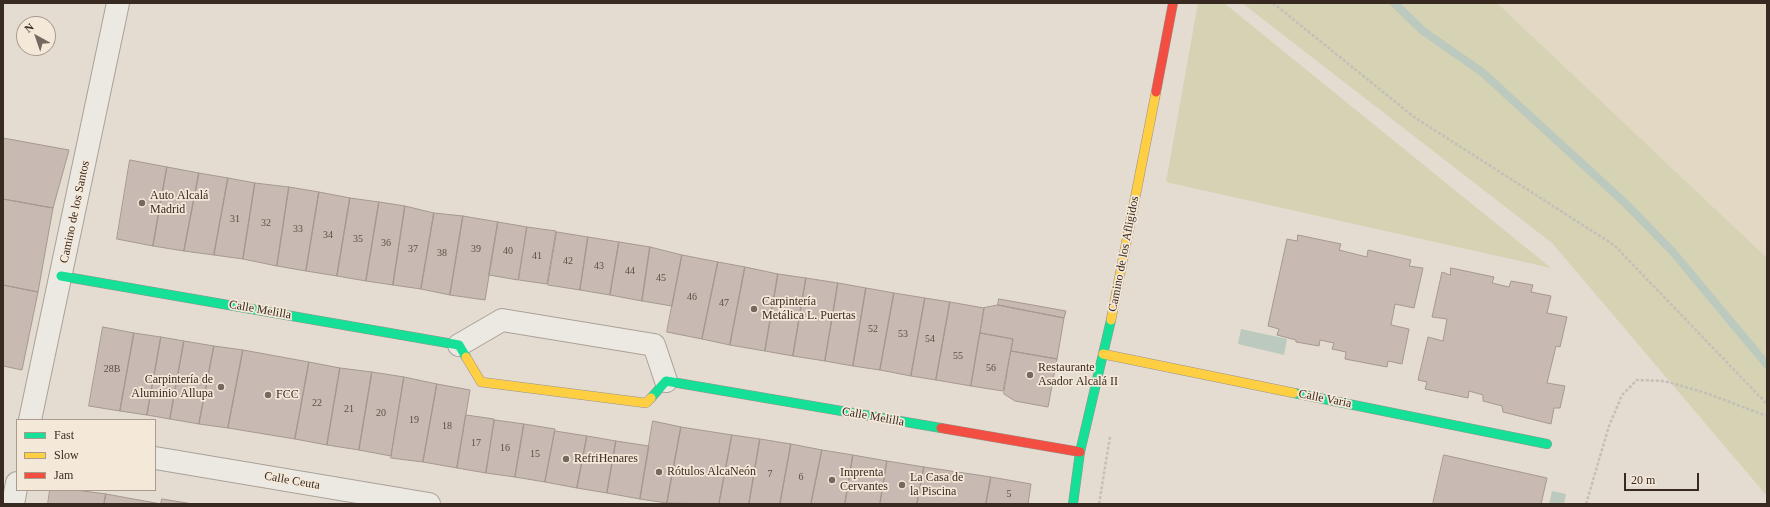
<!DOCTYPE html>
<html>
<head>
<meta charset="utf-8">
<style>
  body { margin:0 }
  #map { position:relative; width:1770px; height:507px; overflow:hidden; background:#e4dcd1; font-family:Georgia,serif }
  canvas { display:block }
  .frame { position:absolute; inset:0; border:4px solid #392a21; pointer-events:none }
  .legend { position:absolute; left:16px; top:419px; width:140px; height:72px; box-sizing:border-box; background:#f4e8d9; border:1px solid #a99c8f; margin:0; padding:5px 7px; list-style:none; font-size:12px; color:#392a21 }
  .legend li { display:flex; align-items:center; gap:8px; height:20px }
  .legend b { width:20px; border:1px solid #a99c8f }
  .north { position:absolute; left:16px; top:16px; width:40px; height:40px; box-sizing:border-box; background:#f4e8d9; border:1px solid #a99c8f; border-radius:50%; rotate:320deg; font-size:11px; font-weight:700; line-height:16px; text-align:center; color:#392a21 }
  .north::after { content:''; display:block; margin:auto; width:14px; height:18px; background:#75685f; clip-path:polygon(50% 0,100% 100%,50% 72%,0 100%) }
  .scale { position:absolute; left:1624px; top:473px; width:75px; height:18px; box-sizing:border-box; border:2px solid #392a21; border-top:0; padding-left:5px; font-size:12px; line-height:14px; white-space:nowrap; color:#392a21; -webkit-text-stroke:3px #f4e8d9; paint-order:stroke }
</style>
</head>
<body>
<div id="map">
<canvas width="1770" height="507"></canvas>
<div class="frame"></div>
<ul class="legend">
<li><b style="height:5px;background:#16e098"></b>Fast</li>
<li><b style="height:5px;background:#ffcf43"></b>Slow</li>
<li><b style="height:5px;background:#f24e42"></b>Jam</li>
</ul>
<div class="north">N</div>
<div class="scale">20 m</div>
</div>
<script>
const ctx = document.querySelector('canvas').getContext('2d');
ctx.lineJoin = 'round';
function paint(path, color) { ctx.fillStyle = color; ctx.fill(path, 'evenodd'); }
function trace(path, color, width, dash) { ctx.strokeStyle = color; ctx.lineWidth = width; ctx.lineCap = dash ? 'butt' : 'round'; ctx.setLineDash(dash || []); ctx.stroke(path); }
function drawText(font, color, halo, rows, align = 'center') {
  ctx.font = font + ' Georgia,serif'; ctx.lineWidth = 3.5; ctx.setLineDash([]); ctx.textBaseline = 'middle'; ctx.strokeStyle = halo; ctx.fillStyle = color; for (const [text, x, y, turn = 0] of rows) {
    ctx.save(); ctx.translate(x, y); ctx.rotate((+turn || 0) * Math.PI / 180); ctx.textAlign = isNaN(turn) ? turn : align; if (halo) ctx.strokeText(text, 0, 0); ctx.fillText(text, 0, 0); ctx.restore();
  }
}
paint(new Path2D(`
  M1497,3H1767V258Z`), '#e3d8c3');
paint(new Path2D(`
  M1198,3H1224L1551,268L1166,182Z
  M1242,3H1497L1767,258V496L1552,243Z`), '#d6d2b4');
paint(new Path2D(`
  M1241,329L1287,339L1284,355L1238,344Z
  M1552,491L1566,494L1564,504H1549Z`), '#bbc9bf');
trace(new Path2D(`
  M1394,3L1423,31L1482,72L1624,202L1672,251L1767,365`), '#bbc9bf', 8);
const building = new Path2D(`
  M3,138L69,150L53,208L3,199Z
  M130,160L167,167L153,246L117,239Z
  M167,167L199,173L184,251L153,246Z
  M199,173L228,178L214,255L184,251Z
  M228,178L255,183L243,259L214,255Z
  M255,183L289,187L277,266L243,259Z
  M289,187L319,192L306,271L277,266Z
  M319,192L350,198L337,276L306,271Z
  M350,198L379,202L366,281L337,276Z
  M3,199L53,208L38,292L3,285Z
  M379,202L405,206L393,285L366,281Z
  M405,206L434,213L421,289L393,285Z
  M434,213L463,216L450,295L421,289Z
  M463,216L498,222L485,300L450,295Z
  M498,222L527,227L518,280L489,275Z
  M527,227L556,231L547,284L519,280Z
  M557,232L588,237L580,290L548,285Z
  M1298,235L1341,244L1339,250L1367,257L1368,250L1411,260L1409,266L1423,268L1414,308L1395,304L1391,325L1409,329L1402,364L1388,361L1387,367L1345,359L1346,352L1332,349L1334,343L1320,340L1319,346L1296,342V340L1277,335L1279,329L1268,326L1287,239L1297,241Z
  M588,237L619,242L610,295L580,290Z
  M619,242L650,247L642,301L610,295Z
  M650,247L682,255L672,306L642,301Z
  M682,255L718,262L702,339L667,332Z
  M718,262L745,267L730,345L702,339Z
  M745,267L778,274L765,351L730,345Z
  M1451,268L1494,277L1492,283L1509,287L1511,281L1533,285L1531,292L1551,296L1547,313L1567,317L1560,347L1556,346L1547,383L1565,386L1560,408H1554L1551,424L1503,412L1502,406L1483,401V395L1469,391L1468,398L1425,389L1427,382L1418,380L1428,337L1443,341L1447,319L1432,317L1442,272L1450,275Z
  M778,274L806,278L793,356L765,351Z
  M806,278L838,283L825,361L793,356Z
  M838,283L866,288L853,366L825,361Z
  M3,285L38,292L22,370L3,366Z
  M866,288L894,293L880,370L853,366Z
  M894,293L925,298L911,376L880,370Z
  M925,298L950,302L936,380L911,376Z
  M999,299L1066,311L1064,318L998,305Z
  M950,302L984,308L971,386L936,380Z
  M998,305L1064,318L1057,359L1011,351L1013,339L980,333L984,308Z
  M103,327L134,333L120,411L89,406Z
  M134,333L161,337L147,415L120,411Z
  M980,333L1013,339L1003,391L971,386Z
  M161,337L184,341L170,419L147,415Z
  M184,341L214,346L199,424L170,419Z
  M214,346L243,350L228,428L199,424Z
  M243,350L309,362L295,439L228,428Z
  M1011,351L1057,359L1048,407L1015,401L1004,394Z
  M309,362L340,368L327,445L295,439Z
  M340,368L372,372L359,450L327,445Z
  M372,372L404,377L391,456L359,450Z
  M404,377L437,384L423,462L391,458Z
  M437,384L470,390L457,468L423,462Z
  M466,415L494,419L486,473L457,468Z
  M495,420L524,424L515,477L486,473Z
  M653,421L681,427L667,503L640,499Z
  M524,424L555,429L545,482L515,477Z
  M681,427L732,435L719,504L667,503Z
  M555,431L587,436L577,488L545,482Z
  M732,435L760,439L749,504H719Z
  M587,436L616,441L607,493L577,488Z
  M760,439L791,444L780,504H749Z
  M616,441L649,446L640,499L607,493Z
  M791,444L822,450L811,504H780Z
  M822,450L853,455L845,504H811Z
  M853,455L887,461L880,504H845Z
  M1444,455L1547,478L1541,504H1433Z
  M887,461L924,467L917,504H880Z
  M924,467L991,477L986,504H917Z
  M991,477L1031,484L1028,504H986Z
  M50,490H76L106,494L104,504H48Z
  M106,494L161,504H104Z
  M162,499L193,504H161Z`);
paint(building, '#c8bab2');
trace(building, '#a59890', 1);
const street = new Path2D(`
  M459,345L502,320L654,345L666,381
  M30,420L118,3
  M155,458L429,504
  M13,504L17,483`);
const fast = new Path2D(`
  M61,276L459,345L466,357
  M1294,393L1547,444
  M651,398L666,381L941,428
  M1073,504L1080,452L1111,320`);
const slow = new Path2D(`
  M1111,320L1156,92
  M1103,354L1294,393
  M466,357L481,382L646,403L651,398`);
const jam = new Path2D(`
  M1156,92L1173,3
  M941,428L1080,452`);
trace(street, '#aaa299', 24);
trace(fast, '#9a918a', 10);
trace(slow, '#9a918a', 10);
trace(jam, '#9a918a', 10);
trace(new Path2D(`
  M1273,3L1414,117L1614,245L1767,404
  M1099,504L1110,437
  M1586,504L1609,426L1622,395L1637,380L1664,381L1703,392L1767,416`), '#c5bfb9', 2.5, [3, 2]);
trace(street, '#ece8e2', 22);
trace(fast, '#16e098', 9);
trace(slow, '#ffcf43', 9);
trace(jam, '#f24e42', 9);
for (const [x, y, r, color] of [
  [142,203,4,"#75685f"],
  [754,309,4,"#75685f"],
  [1030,375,4,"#75685f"],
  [221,387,4,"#75685f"],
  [268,395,4,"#75685f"],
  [566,459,4,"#75685f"],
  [659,472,4,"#75685f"],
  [832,480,4,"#75685f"],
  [902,485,4,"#75685f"]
]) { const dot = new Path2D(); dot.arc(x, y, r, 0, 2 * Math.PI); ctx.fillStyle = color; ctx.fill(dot); trace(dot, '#f4e8d9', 1.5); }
drawText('10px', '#5d4e45', null, [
  ["31",235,219],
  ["32",266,223],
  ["33",298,229],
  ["34",328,235],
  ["35",358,239],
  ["36",386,243],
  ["37",413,249],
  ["39",476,249],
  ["40",508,251],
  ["38",442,253],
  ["41",537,256],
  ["42",568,261],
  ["43",599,266],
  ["44",630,271],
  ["45",661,278],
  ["46",692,297],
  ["47",724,303],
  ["52",873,329],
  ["53",903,334],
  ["54",930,339],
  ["55",958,356],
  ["56",991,368],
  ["28B",112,369],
  ["22",317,403],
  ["21",349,409],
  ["20",381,413],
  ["19",414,420],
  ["18",447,426],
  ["17",476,443],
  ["16",505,448],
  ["15",535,454],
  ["7",770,474],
  ["6",801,477],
  ["5",1009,494]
]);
drawText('12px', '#392a21', '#f4e8d9', [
  ["Auto Alcalá",150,196],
  ["Madrid",150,210],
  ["Carpintería",762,302],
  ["Metálica L. Puertas",762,316],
  ["Restaurante",1038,368],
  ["Asador Alcalá II",1038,382],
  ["Carpintería de",213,380,"right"],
  ["Aluminio Allupa",213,394,"right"],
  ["FCC",276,395],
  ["RefriHenares",574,459],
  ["Rótulos AlcaNeón",667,472],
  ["Imprenta",840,473],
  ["Cervantes",840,487],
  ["La Casa de",910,478],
  ["la Piscina",910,492]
], 'left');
drawText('12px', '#392a21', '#f4e8d9', [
  ["Camino de los Santos",75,212,-78],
  ["Camino de los Afligidos",1124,254,-79],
  ["Calle Melilla",260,310,10],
  ["Calle Varia",1325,399,11],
  ["Calle Melilla",873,417,10],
  ["Calle Ceuta",292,481,10]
]);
</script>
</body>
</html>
